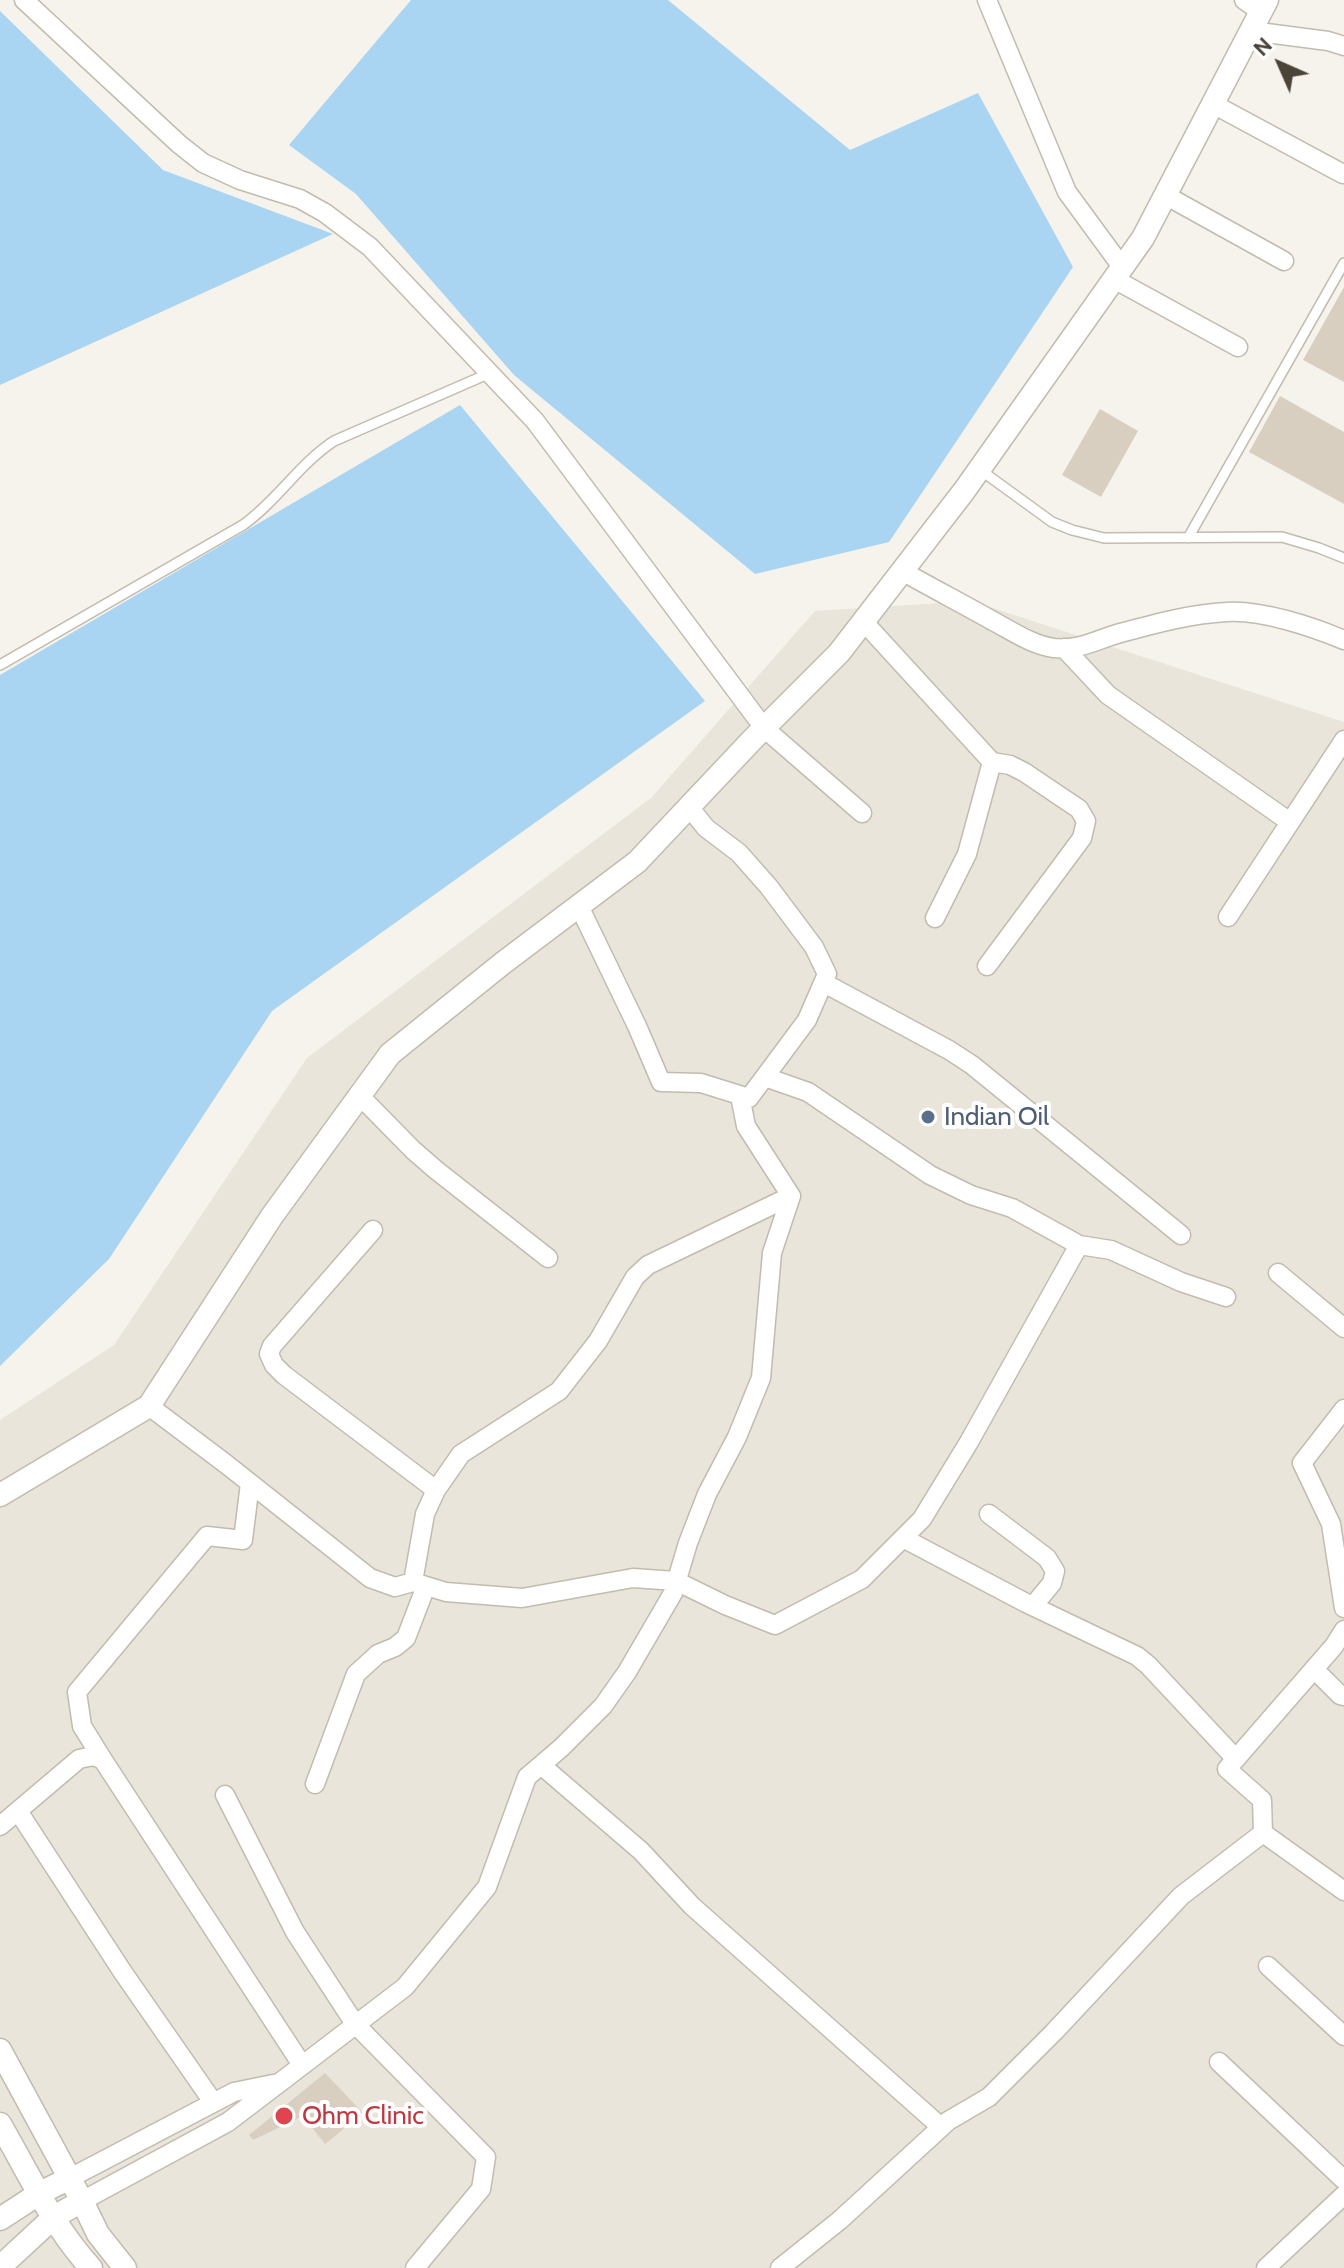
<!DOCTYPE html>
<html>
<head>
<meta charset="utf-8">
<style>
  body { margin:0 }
  #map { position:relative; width:1344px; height:2268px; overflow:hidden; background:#f6f3ec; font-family:Cabin,sans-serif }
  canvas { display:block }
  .north { position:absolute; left:1240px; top:24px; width:80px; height:80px; -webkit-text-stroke:6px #fff; paint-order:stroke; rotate:315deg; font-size:22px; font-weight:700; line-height:32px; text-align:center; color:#4b4439 }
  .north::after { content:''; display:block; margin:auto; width:28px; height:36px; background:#4b4439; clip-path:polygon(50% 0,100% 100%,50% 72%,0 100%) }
</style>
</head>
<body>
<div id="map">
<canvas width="1344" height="2268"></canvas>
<div class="north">N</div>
</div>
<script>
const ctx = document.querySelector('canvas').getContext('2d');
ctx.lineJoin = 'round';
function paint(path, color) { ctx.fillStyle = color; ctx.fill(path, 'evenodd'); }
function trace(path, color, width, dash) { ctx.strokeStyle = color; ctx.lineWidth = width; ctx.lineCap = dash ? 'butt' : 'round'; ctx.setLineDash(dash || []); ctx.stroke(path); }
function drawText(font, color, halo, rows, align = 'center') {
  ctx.font = font + ' Cabin,sans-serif'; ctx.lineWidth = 8; ctx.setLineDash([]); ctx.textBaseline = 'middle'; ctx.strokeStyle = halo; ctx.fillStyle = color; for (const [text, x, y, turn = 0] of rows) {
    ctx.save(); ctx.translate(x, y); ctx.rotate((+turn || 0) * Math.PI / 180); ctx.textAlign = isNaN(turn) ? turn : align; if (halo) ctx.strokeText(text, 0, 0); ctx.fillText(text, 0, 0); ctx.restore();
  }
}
paint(new Path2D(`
  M971,601L1344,722V2268H0V1420L114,1345L307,1058L652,797L815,611Z`), '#eae5da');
paint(new Path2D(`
  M411,0H668L850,150L978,93L1073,267L889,542L755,574L514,375L356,194L289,145Z
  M0,11L163,170L333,234L0,385Z
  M460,405L705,701L272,1011L109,1259L0,1366V675Z`), '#a9d4f2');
paint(new Path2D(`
  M1344,287V382L1303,360Z
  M1280,396L1344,432V504L1249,452Z
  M1100,409L1138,431L1101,497L1062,475Z
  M325,2073L363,2113L325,2144L303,2116L253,2140L249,2135Z`), '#d8cfc1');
const service = new Path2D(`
  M979,469L1052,522L1072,530L1104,538L1282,537L1319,548L1344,558
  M1188,538L1344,263
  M0,665L243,525C277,501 299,464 334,441L490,373`);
const minor = new Path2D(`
  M24,0L179,144L203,163L240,180L300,199L325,213L370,247L535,421L764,728L862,813
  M987,0L1067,192L1122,267
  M1244,0L1261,12
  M1251,31L1328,41L1344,46
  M1213,104L1343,174
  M1165,195L1284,261
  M1114,279L1238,347
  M902,571C932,588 963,604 993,621C1012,631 1032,645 1054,648C1081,651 1099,638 1124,632C1158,623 1191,614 1226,612C1260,609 1313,627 1344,640
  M863,621L992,762L967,854L935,918
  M1064,648L1108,695L1290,822
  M579,906L637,1026L661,1082L701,1083L749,1098L807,1020L827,974L814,947L769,887L739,853L706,828L689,807
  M1228,917L1344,740
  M987,966L1082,838L1086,821L1079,809L1024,772L1010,765L992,762
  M824,983L949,1050L972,1065L1181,1235
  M765,1077L808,1092L930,1175L971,1195L1012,1208L1079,1245L1111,1250L1181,1282L1226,1297
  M359,1095L413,1150L436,1170L548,1258
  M791,1196L648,1265L635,1277L598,1341L559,1391L461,1454L436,1490L425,1514L413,1582L446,1592L522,1598L633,1578L676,1581L725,1605L775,1625L862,1579L922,1519L969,1442L1079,1245
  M373,1230L272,1346L269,1354L274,1365L284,1375L436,1490
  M1278,1273L1344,1328
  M149,1406L226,1464L370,1578L395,1587L413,1582
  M1344,1409L1302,1463L1331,1524L1344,1608
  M989,1514L1047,1558L1055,1571L1052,1583L1033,1606
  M903,1538L1026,1603L1137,1656L1148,1665L1236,1759
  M1314,1669L1340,1695L1344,1696
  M103,1760L82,1726L77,1692L207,1536L243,1540L250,1483
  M541,1765L641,1851L692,1906L941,2127
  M315,1784L356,1674L378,1654L395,1647L406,1638L426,1586
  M225,1795L295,1932L355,2024L486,2157L481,2189L415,2268
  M18,1811L122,1971L213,2102
  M0,1826L79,1759L93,1756L103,1760L302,2065
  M1263,1833L1262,1800L1227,1769L1334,1646L1344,1630
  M1268,1966L1344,2036
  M1219,2062L1344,2180
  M70,2178L234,2092L273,2084
  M82,2201L228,2122L405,1987L487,1887L527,1777L561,1748L603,1706L627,1672L673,1593L688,1543L707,1494L737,1437L761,1378L772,1253L791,1196L746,1126L740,1096
  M780,2268L840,2220L948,2121L989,2097L1054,2032L1181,1896L1263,1833L1344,1891
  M1266,2268L1344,2195`);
const tertiary = new Path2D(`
  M0,1495L149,1406L272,1216L390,1054L503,963L637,862L753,739L839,653L964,491L1143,238L1267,0
  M0,2050L82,2201L98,2234L125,2268
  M0,2124C28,2172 53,2227 91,2268
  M0,2219L40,2193L70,2178
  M0,2267L54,2217L82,2201`);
trace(service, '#c2bbae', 12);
trace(minor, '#c2bbae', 21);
trace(tertiary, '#c2bbae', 25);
trace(service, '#fff', 9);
trace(minor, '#fff', 18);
trace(tertiary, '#fff', 22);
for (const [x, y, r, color] of [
  [928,1117,8,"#5c6f8a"],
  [284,2116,10,"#e0444e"]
]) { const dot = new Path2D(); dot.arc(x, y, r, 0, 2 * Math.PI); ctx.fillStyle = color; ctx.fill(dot); trace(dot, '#fff', 3); }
drawText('26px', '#4e5e75', '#fff', [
  ["Indian Oil",944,1117]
], 'left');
drawText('26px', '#be3a42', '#fff', [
  ["Ohm Clinic",302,2116]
], 'left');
</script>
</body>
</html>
